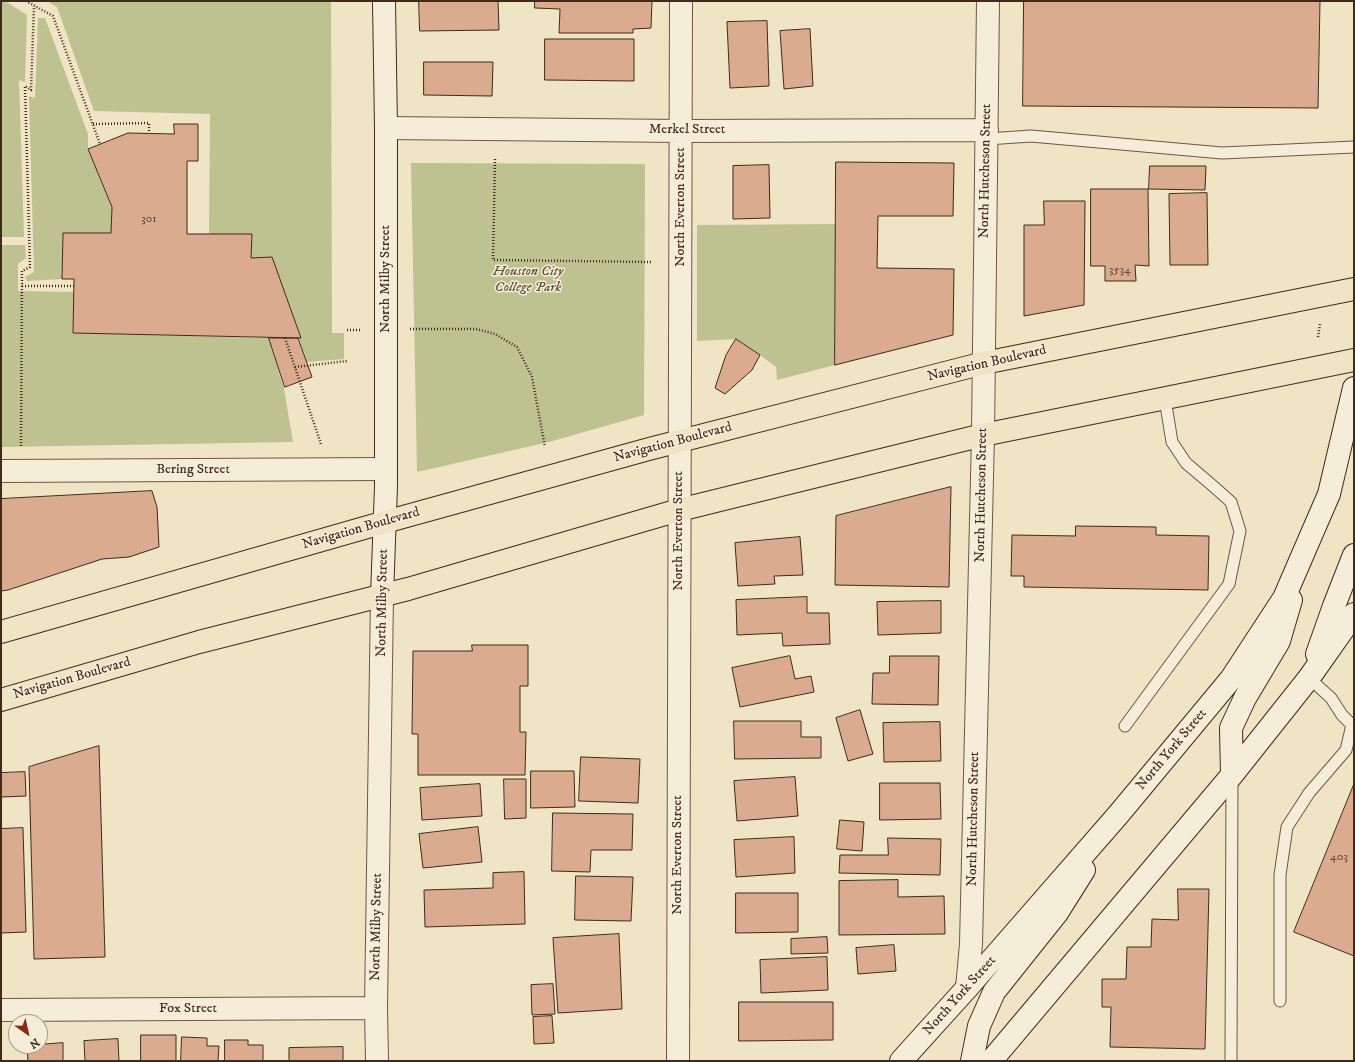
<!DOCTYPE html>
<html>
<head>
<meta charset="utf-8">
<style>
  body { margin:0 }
  #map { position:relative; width:1355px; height:1062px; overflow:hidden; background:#efe4c3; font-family:"IM FELL DW Pica",serif }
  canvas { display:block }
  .frame { position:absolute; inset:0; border:2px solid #402a1c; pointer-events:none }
  .north { position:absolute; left:8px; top:1014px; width:40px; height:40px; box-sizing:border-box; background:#f5edd8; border:1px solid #ad9f8d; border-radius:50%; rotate:146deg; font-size:11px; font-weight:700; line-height:16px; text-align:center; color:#402a1c }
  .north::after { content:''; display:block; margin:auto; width:14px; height:18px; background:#8f2418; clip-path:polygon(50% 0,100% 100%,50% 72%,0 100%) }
</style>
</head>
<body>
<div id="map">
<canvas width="1355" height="1062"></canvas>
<div class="frame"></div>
<div class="north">N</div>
</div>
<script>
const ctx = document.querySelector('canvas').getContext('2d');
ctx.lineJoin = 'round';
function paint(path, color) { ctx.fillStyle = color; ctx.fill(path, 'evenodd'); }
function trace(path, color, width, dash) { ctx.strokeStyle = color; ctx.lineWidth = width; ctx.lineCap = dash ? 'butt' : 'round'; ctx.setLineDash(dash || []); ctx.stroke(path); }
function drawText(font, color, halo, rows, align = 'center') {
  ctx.font = font + ' "IM FELL DW Pica",serif'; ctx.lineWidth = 3; ctx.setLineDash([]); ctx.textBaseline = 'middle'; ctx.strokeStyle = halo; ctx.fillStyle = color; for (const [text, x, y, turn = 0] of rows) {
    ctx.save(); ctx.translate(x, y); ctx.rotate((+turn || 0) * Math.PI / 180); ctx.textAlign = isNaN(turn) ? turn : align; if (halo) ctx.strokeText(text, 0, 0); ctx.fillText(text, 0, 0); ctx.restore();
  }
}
paint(new Path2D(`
  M1,1H5L27,15L25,82L19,80L24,237H1Z
  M47,1H331L332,333H344V359L307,362L272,257L251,258L252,234H209L210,114L94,111L57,7Z
  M38,18H45L88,134V149L112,207L111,233H63L62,279L27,281L25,277L34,272L29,96L35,98Z
  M411,163L645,164L644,415L549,442L417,472Z
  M836,224L835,365L777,380L776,367L760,355L736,339L697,341V225Z
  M1,245H25L26,258L18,264V291L74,292L73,333L269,338L284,389L293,442L1,447Z`), '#bec290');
const building = new Path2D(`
  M419,1H498L499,30L420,31Z
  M535,1H652L651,28L633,29V33H559L560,9L535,8Z
  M1024,1H1320L1318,108L1023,106Z
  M767,21L769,86L730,88L727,22Z
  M810,29L813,86L784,89L780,31Z
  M545,39H634V81L545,80Z
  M424,62H493L492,96L424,95Z
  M174,124H198V161H187V234H252L251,258L272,257L301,338L73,333L74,279H62L63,233H111L112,207L88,149L128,133L174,134Z
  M836,162L954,163L953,216H878L877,268L954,269L953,335L835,365Z
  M769,165L770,218L733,219V166Z
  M1150,166H1206L1205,190L1149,189Z
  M1091,189H1148L1149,266L1135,265L1136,281H1105V266H1091Z
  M1207,193L1208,265H1170L1169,194Z
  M1044,201H1085L1084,305L1024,316V225H1044Z
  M269,338H298L312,377L285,387Z
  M736,339L760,355L752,370L725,394L715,388L726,355Z
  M951,487L949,587L835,585L836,516Z
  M152,491L157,507L159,547L129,557L102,559L8,590L1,591V499Z
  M1076,526L1156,527V535L1209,536L1208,590L1024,587V576H1011L1012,535L1075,536Z
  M800,537L803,575L774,576L775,584L738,586L735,543Z
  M807,597V613H829L830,644L783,646L782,633L737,635L736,600Z
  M941,601V633L878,635L877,602Z
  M472,645H528V686H520V732H526L525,775H418V734H412L413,651H472Z
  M790,656L795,679L811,676L814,692L740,707L732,668Z
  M890,656H939L938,705L872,704L873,673H889Z
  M860,710L873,754L848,761L836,718Z
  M734,721H801V737H821V758L735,759Z
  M940,722L941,761L884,762L883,723Z
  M99,746L105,957L34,959L29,767Z
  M581,757L640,759L638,803L579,801Z
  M531,771H574L575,807L531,808Z
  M25,772L26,796L1,797V773Z
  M795,777L798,816L737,821L734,781Z
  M504,779H526V818L505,819Z
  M880,783H940L941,819L880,820Z
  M480,784L482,816L422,820L420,788Z
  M1354,784V956L1294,932Z
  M553,813L633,814L632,850H591L590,872L552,871Z
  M840,820L864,822L862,851L837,849Z
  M478,827L482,862L423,868L419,834Z
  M23,828L26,932L1,933V829Z
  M794,837L795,873L736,877L734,840Z
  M888,838L941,839L940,875L839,873L840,855H888Z
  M524,872L525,924L425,927L424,890L493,888V873Z
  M576,876L633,877L631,921L575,920Z
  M898,880V897L944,896L945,934L839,935V881Z
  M1178,889H1209L1205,1049L1110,1047L1111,1007H1102V979H1126L1127,947H1151L1152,919L1178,920Z
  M736,893H798V932L736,933Z
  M619,934L622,1009L558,1013L553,938Z
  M827,937L828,953L791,954V939Z
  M894,945L896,971L858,974L856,948Z
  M827,957L828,990L761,993L760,960Z
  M553,984L555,1014L532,1015L531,985Z
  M739,1002H833V1040L739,1041Z
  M552,1016L554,1043L534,1044L533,1017Z
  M141,1035H176V1061H141Z
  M182,1037L207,1038V1046H219L218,1061H181Z
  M118,1039L119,1061H85L84,1041Z
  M225,1040H248V1045H263V1061H225Z
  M63,1043V1061H28L27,1046Z
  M343,1047V1061H289V1048Z`);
paint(building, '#daab8e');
trace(building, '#402a1c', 1);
const lane = new Path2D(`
  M987,139L1031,136L1222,153L1354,147
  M1125,726L1229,584L1240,531L1231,502L1213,486L1186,463L1172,442L1165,399
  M1280,1001V875L1287,827L1309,793L1346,750L1352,725L1342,715L1331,698L1309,678
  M1231,1061L1232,778`);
const street = new Path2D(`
  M386,128L681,131L987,130
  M1,471L385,469
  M967,988L971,944L983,435L988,1
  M1,1010L376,1008
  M377,1061L376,1008L382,596
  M678,1061L681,1`);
const secondary = new Path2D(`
  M382,596L386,486V128L384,1
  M1317,654L1334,606L1354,555
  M1232,775L1231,728L1245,698L1279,641L1291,600
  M901,1061L967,988L1118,815L1231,679L1284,598L1329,494L1354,388
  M972,1061L979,1026L994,992L1057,913L1084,870
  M991,1061L1232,775L1309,678L1354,614`);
const primary = new Path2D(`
  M1,632L385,522L649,449L984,363L1354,289
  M1,700L199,642L408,589L679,510L983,435L1354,360`);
trace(lane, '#6c5846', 13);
trace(street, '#6c5846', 24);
trace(secondary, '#402a1c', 24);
trace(primary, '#402a1c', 24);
trace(new Path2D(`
  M26,1L53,16L100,144
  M93,124L149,123V133
  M495,159L493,260L651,262
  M22,286H74
  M410,329H476L495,334L517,347L532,377L545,447
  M347,330H362
  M1318,337L1320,324
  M285,338L321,444
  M295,367L347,361
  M21,446L22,271L30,267L25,86L31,90L34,6`), '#402a1c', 2.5, [1, 2]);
trace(lane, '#f5edd8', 11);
trace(street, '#f5edd8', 22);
trace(secondary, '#f5edd8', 22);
trace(primary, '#efe4c3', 22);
drawText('12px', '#664a38', null, [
  ["301",149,220],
  ["3534",1120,271],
  ["403",1339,858]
]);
drawText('14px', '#402a1c', '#f5edd8', [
  ["Merkel Street",687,130],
  ["North Hutcheson Street",986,171,-89],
  ["North Everton Street",681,207,-90],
  ["North Milby Street",386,279,-90],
  ["Navigation Boulevard",987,364,-13],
  ["Navigation Boulevard",673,443,-15],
  ["Bering Street",193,470],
  ["North Hutcheson Street",982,495,-89],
  ["Navigation Boulevard",361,529,-16],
  ["North Everton Street",679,531,-90],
  ["North Milby Street",383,603,-89],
  ["Navigation Boulevard",72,679,-16],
  ["North York Street",1172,750,-50],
  ["North Hutcheson Street",974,819,-89],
  ["North Everton Street",678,855,-90],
  ["North Milby Street",377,927,-89],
  ["North York Street",960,996,-48],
  ["Fox Street",188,1009]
]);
drawText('italic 14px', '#605039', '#f5edd8', [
  ["Houston City",528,272],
  ["College Park",528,288]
]);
</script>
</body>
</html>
